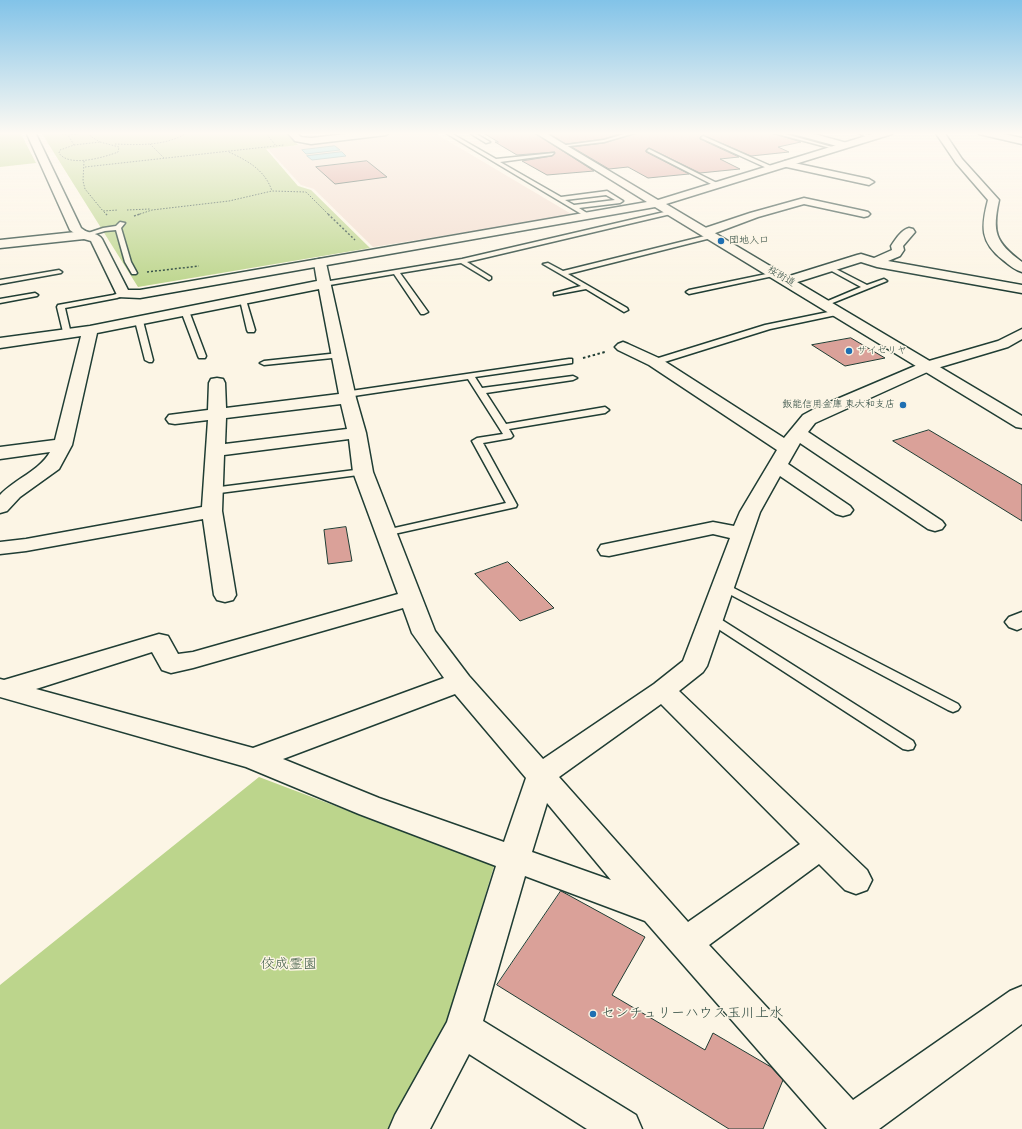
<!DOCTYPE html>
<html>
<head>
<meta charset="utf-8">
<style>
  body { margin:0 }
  canvas { display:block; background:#fcf5e5 }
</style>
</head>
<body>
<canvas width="1022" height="1129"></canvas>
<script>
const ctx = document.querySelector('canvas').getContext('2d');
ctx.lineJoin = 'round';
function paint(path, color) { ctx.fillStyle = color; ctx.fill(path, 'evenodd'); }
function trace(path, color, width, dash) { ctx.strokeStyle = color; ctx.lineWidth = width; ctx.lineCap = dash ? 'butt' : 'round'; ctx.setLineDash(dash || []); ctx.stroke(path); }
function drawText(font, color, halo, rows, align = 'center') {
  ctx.font = font + ' Mynerve,"Klee One",sans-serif'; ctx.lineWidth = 3; ctx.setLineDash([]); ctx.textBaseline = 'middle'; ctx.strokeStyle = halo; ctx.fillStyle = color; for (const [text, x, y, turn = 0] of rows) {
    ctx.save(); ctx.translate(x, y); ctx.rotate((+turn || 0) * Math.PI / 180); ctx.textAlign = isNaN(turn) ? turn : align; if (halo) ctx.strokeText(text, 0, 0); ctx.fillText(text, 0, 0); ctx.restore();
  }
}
paint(new Path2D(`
  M401,132H433L573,215L373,247L314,189L301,185L268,149Z`), '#f2dcce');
paint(new Path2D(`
  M0,132H20L36,163L0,167Z
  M41,132H286L298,145L266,149L298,186L311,190L370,248L138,287Z
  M259,777L494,866L445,1031L390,1129H0V985Z`), '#bcd58c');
const water = new Path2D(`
  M335,146L340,150L306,154L302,150Z
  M342,152L346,156L312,160L307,156Z`);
paint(water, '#8ad9e8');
trace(water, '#5f9ba0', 1);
const building = new Path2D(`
  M482,132H533L594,171L547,175L522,161L552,156L555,152L517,155L495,142H498Z
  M547,132H625L604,139L566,144Z
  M639,132H769L801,142L778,147L789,152L751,156L703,135L700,137V139L739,157L720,159L740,169L700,173L649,148L646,150V152L689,174L648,178L628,167L609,169L572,147L604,143Z
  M367,161L387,177L335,184L316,167Z
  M851,338L885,358L845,366L812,345Z
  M929,430L1022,485V521L893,441Z
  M346,527L352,561L328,564L324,530Z
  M508,562L554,608L520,621L475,574Z
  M561,891L645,937L612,995L705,1050L713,1033L771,1067L783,1080L763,1129H729L497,985Z`);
paint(building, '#daa199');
trace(building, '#1f3d34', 1);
const service = new Path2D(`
  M444,132H449L496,159L554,153L552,155L500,162L561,197L607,191L623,201L620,203L579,208L593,217L588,218ZM606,195L615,200L574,205L565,200Z
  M468,132H473L490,142L486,143Z
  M631,132H638L604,142L561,147L559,146L604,140Z
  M770,132H778L836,148L834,149Z
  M856,132H862L873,137L869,138Z
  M703,136L773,167L774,168L769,169L701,138Z
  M649,149L719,184L720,185L715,186L647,151Z
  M673,210L676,212L675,213L467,262L491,277V279L489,280L461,263L400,273L428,312L424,314H421L394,274L324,286L321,284L324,282L462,259Z
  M120,222L125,223L121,228L131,262L137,273L136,274H132L125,262L116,230L105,231L85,237L82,235L103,228L116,226Z
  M713,234L715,235V237L568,274L627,308L628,310L624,312L586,289L554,295V293L581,286L543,264L548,263L563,271Z
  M828,267H832L867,285L884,279L887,281L825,306L823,305V303L861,287L828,269Z
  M59,270L62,272L61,273L0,284V280Z
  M776,272L779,274L778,275L689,294L686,292L689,290Z
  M123,292L125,293V295L117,298L65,308L71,334L67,336H64L57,307L58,305L113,295Z
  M35,293L38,295L37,296L0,303V299Z
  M243,298L246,300L255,330L254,332H248L247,330L240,300Z
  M182,309H185L189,311L206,356L205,358H199L198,356L181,311Z
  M838,310H841V314L770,329L658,364H655L651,362L652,360L765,325Z
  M136,319H139L143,321L153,360L152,362H149L145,360L135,321Z
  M339,353L343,355L342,357L264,365L260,363L264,361Z
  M569,359H572V363L475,377L482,388L573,376L577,378L573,380L486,393L506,424L605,407L609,410L605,413L509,429L513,436L511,438L483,443L517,505L516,507L385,536L381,535L380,533L381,531L506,503L472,441L477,438L503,434L468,379L347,397L344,396L343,394L344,392Z
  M363,469L368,472L366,474L212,494L207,491L212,488Z
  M722,582L958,704L960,707L958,710L953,712L948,710L718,588L716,586L718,584Z
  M710,614L714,615L913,741L915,745L913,749L908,750L903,749L706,621L704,618L706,615Z`);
const minor = new Path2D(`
  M26,132H35L81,228L91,235L89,238H81L70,230Z
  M792,132H807L847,143L849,145L844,148L793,134Z
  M935,132H944L962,159L999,200C992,232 995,242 1022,262V272C1015,270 1009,265 1003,260C980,242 981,227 988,200L956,163Z
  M785,161L869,179L874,182L869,185L782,166L780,164Z
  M804,198L864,211L868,212L870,214L868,216L864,217L804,204L758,217L710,235H702L700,232L702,229L750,213Z
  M909,228L913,229L915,232L903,246L904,250L900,256L888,261L1022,285V293L877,267L861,262L788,285L783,284L781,281L783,278L857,255L861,254L874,258L892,250L891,246C895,240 901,230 909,228Z
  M320,259L325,260L326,263L356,398L366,433L373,472L435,631L469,676L543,759L654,684L683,661L730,538L713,534L609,556L601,555L598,550L601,545L713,522L734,526L740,512L777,450L649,365L618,350L615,347L618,344L623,342L628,344L661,359L784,438L803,415L816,408L922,363L998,341L1022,329V339L1008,347L934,369L815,423L808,432L942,521L945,525L942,529L935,531L928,529L800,443L788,464L850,506L853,510L850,514L843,516L836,514L780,476L760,512L707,666L703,672L679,691L867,870L872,880L867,890L856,894L845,890L819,864L709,945L853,1100L1010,991L1022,986V1024L879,1129H827L645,921L525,876L483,1021L636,1115L642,1129H587L469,1054L430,1129H389L395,1115L447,1022L496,866L359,814L246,767L0,697V679L4,680L159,634L168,636L178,654L193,652L398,594L353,472L349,439L224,455L222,511L236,595L233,600L225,602L217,600L214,595L203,519L26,551L0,554V542L26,539L202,507L208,420L175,424L169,423L166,419L169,415L208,410L209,383L211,379L217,378L223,379L225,383L226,408L339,394L319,289L97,333L72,445L59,469L20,497L7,511L0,513V495C15,479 39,471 50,452L0,459V447L55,440L81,336L0,348V338L90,326L317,281L314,263L315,260ZM341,404L347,429L225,444L226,418ZM403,608L412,633L444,678L253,748L36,689L152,652L162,670L171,673L193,668ZM455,694L526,778L504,842L379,798L283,759ZM661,704L800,844L688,922L559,777ZM547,803L611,880L532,852Z
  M1022,612V628L1017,630L1009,627L1005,622L1009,617Z`);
const tertiary = new Path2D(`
  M287,132H296L301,137L311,138L363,132H390L386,135L311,144L295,141Z
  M534,132H544L658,200L879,132H893L892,134L666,204L1022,416V428L1016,427L655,207L140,298L118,297L91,241L84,239L0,248V240L85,231C91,233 99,234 102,239L128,290H140L647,202Z
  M978,132H994L1022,138V144L979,134Z`);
trace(service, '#1f3d34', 3);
trace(minor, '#1f3d34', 3);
trace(tertiary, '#1f3d34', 3);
trace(new Path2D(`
  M50,132L68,135
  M91,132L90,136L100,142
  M183,132L185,134L203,132
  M265,132L276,146
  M100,142L119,147L118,152C105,157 69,168 59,153L60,150L74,145Z
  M115,144C139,145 164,146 185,134
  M150,144L164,158
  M74,145L68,135L90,133
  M229,152C248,161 265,170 272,191
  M84,161L83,181L85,189L103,211
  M85,167L284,145
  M127,210L150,209
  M107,215L103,211L118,210
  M137,215L152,210L229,201L272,191L306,192L329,215`), '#1f3d34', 1, [1.5, 1.5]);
trace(new Path2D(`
  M106,214L107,215
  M328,214L355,240
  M134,216L140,214
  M147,272L199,266`), '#1f3d34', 1.5, [2, 2]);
trace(new Path2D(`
  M583,358L605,352`), '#1f3d34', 2, [2.5, 2.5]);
paint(service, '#fcf5e5');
paint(minor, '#fcf5e5');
paint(tertiary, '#fcf5e5');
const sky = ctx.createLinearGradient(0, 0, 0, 290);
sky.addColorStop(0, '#82c3e8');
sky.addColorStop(0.46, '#fefaf3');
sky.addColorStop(1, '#fefaf300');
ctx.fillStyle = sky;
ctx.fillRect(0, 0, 1022, 290);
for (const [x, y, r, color] of [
  [721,241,4,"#1f6fb2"],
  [849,351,4,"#1f6fb2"],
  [903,405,4,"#1f6fb2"],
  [593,1014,4,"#1f6fb2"]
]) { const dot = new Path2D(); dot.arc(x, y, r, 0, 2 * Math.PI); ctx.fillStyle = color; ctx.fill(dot); trace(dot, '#fcf5e5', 1.5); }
drawText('10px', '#1f3d34', '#fcf5e5', [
  ["団地入口",729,241],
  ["サイゼリヤ",857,351],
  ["飯能信用金庫 東大和支店",895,405,"right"]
], 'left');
drawText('10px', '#1f3d34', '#fcf5e5', [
  ["桜街道",781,277,31]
]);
drawText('14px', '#3e5b46', '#fcf5e5', [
  ["佼成霊園",289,965]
]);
drawText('14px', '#1f3d34', '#fcf5e5', [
  ["センチュリーハウス玉川上水",601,1014]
], 'left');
</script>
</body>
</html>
